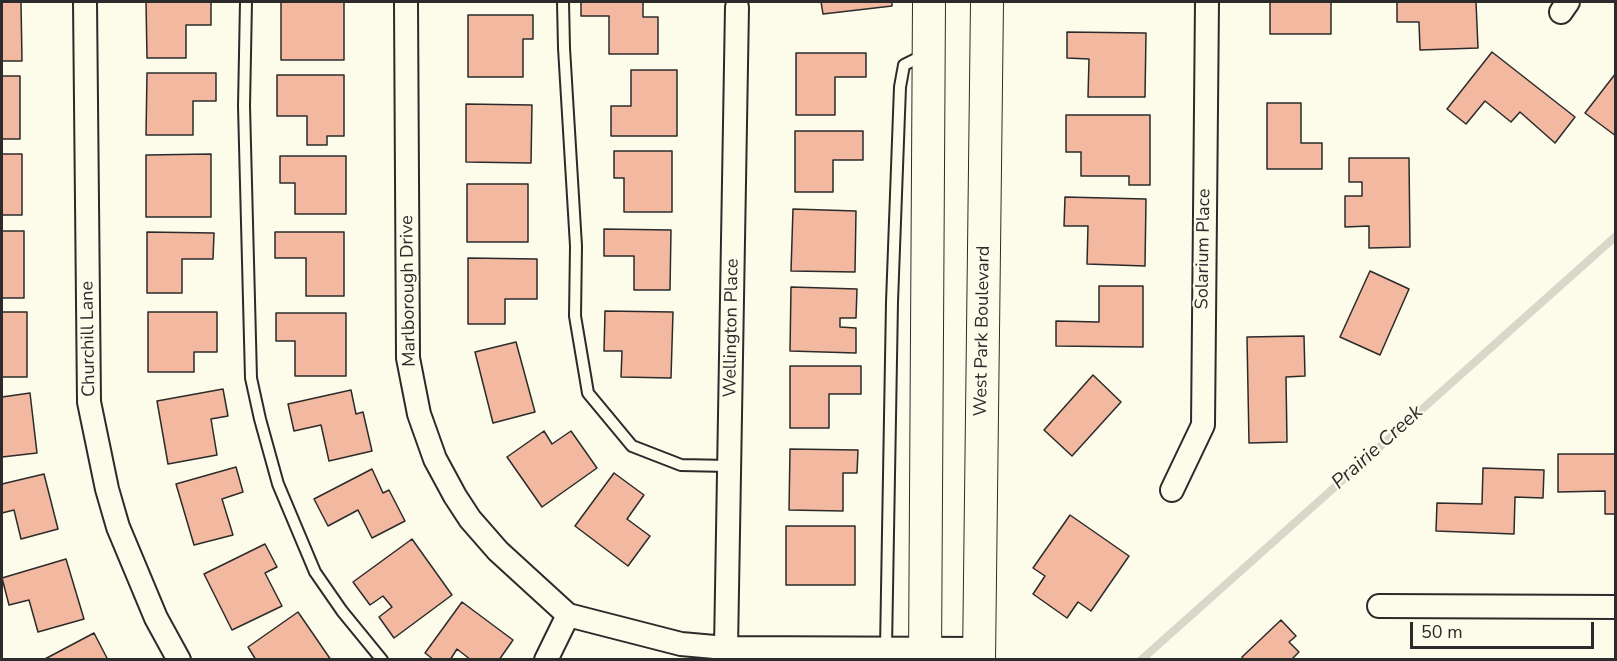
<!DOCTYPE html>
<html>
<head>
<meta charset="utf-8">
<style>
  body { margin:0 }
  #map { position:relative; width:1617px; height:661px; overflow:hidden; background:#fdfbea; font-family:"Nunito Sans",sans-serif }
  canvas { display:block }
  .frame { position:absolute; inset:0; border:3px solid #2b2b2b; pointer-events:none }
  .scale { position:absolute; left:1410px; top:622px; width:184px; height:27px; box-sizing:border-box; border:3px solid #2b2b2b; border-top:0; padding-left:8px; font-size:18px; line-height:21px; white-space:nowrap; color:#2b2b2b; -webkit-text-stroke:4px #fdfbea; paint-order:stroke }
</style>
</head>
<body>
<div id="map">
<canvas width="1617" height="661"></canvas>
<div class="frame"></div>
<div class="scale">50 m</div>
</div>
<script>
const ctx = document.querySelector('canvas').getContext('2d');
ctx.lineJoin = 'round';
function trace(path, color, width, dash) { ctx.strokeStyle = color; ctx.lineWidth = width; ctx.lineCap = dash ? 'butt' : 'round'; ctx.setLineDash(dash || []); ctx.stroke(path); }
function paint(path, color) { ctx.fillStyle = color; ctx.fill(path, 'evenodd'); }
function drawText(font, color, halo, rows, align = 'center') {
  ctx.font = font + ' "Nunito Sans",sans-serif'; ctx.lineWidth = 4.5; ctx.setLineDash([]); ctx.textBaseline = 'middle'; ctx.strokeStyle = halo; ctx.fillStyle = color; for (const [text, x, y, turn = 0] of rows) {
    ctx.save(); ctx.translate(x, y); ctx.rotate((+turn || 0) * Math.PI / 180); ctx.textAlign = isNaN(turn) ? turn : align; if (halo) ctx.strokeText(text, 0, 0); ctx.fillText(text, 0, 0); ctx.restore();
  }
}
trace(new Path2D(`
  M1141,660L1616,236`), '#d8d7c9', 8);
const building = new Path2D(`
  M2,2H21L22,61H2Z
  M146,2H211V25H186V58H147Z
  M281,2H344V60H281Z
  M581,2H643V17H658V54H609V16H581Z
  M821,2H892V6L823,14Z
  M1270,2H1331V34H1270Z
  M1397,2H1476L1478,48L1420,50L1419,22H1397Z
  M468,15H533V39H523V77H468Z
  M1067,32L1146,33L1145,97H1088L1089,59L1067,58Z
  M1492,52L1575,117L1555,143L1520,112L1511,122L1485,101L1466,124L1447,109Z
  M796,53H866V77H835V115H796Z
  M631,70H677V136H611V106H631Z
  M147,73H216V101H193V135H146Z
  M1616,73V136L1585,113Z
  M277,75H344V136H327V145H307V116H277Z
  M2,76H20V139H2Z
  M1267,103H1301V143H1322V169H1267Z
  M466,104L532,105L531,163L466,162Z
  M1066,115H1150V185H1129V176H1081V152H1066Z
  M795,131H863V160H833V192H795Z
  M614,151H672V212H624V178H614Z
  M2,154H22V215H2Z
  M211,154V217H146V155Z
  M280,156H346V214H295V183H280Z
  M1349,158H1409L1410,247L1369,248V226L1345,227V196H1362V182H1349Z
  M467,184H528V242H467Z
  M1065,197L1146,199L1145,266L1087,264L1088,226H1064Z
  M793,209L856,211L855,272L791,271Z
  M604,229L671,230L670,290H634V256H604Z
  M2,231H24V298H2Z
  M147,232L214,233L213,259H182V293H147Z
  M275,232H344V296H306V258H275Z
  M468,258L537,259V299H505V324H468Z
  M1370,271L1409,289L1380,355L1340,337Z
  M1099,286H1143V347L1056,346V321L1099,322Z
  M791,287L857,289L856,318H840V327L856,328V353L790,351Z
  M605,311L673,312L671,378L621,377L622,351H604Z
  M2,312H27V377H2Z
  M148,312H217V352H194V372H148Z
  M276,313H346V376H295V341H276Z
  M1304,336L1305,376L1286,377L1287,442L1249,443L1247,337Z
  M516,342L535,412L493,423L475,352Z
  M790,366H861V394H829V428H790Z
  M1093,375L1121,402L1072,456L1044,430Z
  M223,389L228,416L211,419L217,455L168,464L157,401Z
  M351,390L356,414L363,412L372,451L329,461L321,425L294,431L288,404Z
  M30,393L37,453L2,457V397Z
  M544,431L552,444L571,431L597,468L542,507L507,457Z
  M790,449L858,450L857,473H843V511L789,510Z
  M1558,454H1616V514H1605V491L1558,492Z
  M236,467L243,492L222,499L233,535L194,545L176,484Z
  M1483,468L1544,470L1543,498L1515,497L1514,534L1436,531L1437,503L1482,504Z
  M372,469L383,493L389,490L405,521L372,538L358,510L328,526L314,499Z
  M614,473L644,495L627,519L650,536L628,566L575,526Z
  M44,474L58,529L21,539L14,510L2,513V484Z
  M1070,515L1129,556L1091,611L1078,602L1067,618L1033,594L1045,576L1033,568Z
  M786,526H855V585H786Z
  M412,539L452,595L394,638L379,617L392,607L383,596L370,605L353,582Z
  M265,544L277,567L265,573L282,606L232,630L204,574Z
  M66,559L84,619L38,632L29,600L9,605L2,578Z
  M462,602L513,640L499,660H471L457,649L450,660H434L425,653Z
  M298,612L331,660H256L248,647Z
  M1281,620L1296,636L1289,642L1299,652L1291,660H1244L1242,657Z
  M94,633L108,660H43Z`);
paint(building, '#f2b8a0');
trace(building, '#2b2b2b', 1.5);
const lane = new Path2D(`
  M246,2L244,106L251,378L260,419L278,484L315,572L342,611L382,660
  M563,2L564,48L576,246L575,316L588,393L632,446L681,465L729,466
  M886,648L892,302L900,87L904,65L924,55`);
const street = new Path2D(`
  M85,2L89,402L107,489L118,527L156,618L179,660
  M406,2L408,358L419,414L435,459L455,496L470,519L498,551L568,615L681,644L726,648L979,649
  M1561,12L1568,2
  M1172,490L1203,425L1207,2
  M1379,606L1616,607
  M726,648L737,7
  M546,660L568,615`);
const secondary = new Path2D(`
  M925,660L929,2
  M979,660L987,2`);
trace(lane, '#2b2b2b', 14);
trace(street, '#2b2b2b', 26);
trace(secondary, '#2b2b2b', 34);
trace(lane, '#fdfbea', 10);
trace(street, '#fdfbea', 22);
trace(secondary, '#fdfbea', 32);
drawText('18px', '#2b2b2b', '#fdfbea', [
  ["Solarium Place",1204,249,-89],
  ["Marlborough Drive",409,291,-91],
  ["Wellington Place",732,328,-89],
  ["West Park Boulevard",983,331,-89],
  ["Churchill Lane",89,339,-91]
]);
drawText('italic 20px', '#2b2b2b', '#fdfbea', [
  ["Prairie Creek",1378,448,-42]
]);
</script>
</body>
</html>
